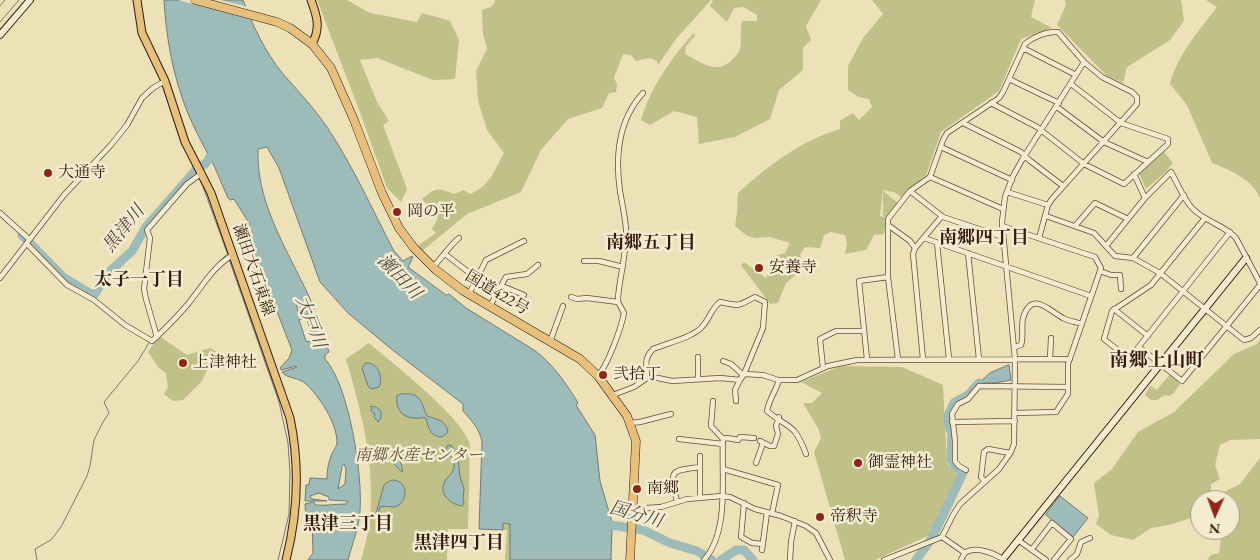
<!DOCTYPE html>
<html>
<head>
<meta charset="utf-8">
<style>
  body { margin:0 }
  #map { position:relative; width:1260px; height:560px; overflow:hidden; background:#ede1b8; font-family:"EB Garamond",serif }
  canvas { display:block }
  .north { position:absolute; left:1190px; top:490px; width:50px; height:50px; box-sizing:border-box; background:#f3ecd1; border:1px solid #a79882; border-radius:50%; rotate:182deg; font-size:14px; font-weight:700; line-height:20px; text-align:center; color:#351a0c }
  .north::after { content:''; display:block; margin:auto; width:18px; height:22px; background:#8f2418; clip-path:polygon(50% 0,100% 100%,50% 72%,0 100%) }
</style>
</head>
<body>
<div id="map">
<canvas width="1260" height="560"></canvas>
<div class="north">N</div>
</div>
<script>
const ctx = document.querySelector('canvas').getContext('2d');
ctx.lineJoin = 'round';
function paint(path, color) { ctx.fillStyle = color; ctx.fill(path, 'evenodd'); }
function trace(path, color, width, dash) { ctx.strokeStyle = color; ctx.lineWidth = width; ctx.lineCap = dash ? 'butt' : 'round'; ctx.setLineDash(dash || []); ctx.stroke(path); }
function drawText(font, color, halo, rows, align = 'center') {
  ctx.font = font + ' "EB Garamond","Noto Serif JP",serif'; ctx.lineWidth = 5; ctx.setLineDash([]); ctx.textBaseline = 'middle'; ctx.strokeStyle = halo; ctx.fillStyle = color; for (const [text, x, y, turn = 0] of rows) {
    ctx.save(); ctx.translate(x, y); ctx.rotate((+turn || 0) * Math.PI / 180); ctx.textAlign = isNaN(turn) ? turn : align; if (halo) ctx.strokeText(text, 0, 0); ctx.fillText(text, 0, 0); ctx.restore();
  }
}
paint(new Path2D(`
  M317,0H347L370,13L417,22L422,13L450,21L459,40L455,79L433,80L377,58L360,60L377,102L389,121L383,125L407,189L401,202L387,188L358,107Z
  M495,0H711L676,39L658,65L657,61L650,58L636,61L631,55L623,54L614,78L617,84L616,92L609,93L602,108L568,119L541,150L521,192L467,214L422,251L418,249L419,245L436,233L432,229L438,218L422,199C436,188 437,187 454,194L464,190L470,194C490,186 494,171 504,153L487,130L478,101L476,71L487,49L483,34L482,10C488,8 494,7 495,0Z
  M713,0H821L806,26L811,40L803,48V70L779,90L770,119L735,137L699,144L697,117L674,111L650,125L641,120C652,85 670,60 694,33L695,36L686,46L685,54C699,61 716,75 731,61C733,58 737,55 739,52C743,43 739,31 742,21H757V15L744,7L734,8L727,22L710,6Z
  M872,0H1035L1031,17L1052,28L1021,39L999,91L941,132L926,175L901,197L894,192L883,190L880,216L887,218L884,234L874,235L866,250L845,254L847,243L845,235L831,232L824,235L820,248L805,247L800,255L804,268L786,283L778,303L770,304L741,265L744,262L766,278L777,255L785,253L790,243L770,237L756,238L747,236L735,226L737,213L738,193C769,165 800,141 840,129V121L853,113L859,120L872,107L869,99L859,97L848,90V66L863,38L883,14Z
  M1065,0H1181L1184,21L1170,40L1127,67L1123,83L1107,76L1057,25L1066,5Z
  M1206,0H1260V198C1252,179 1230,170 1212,163L1187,105L1170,84C1178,54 1198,32 1217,7Z
  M1164,152L1173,163L1166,172L1146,189L1139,174Z
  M883,191L898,203L887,217L883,216Z
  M159,336L187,355L210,348L216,351L202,381L183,400L173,401L164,394L168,387L166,373L159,368L148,352Z
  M1260,340V439L1230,440L1220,445L1215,465L1220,479L1211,484V494L1214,499H1220L1226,491L1240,484L1260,458V560H1207L1211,555L1219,553L1222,530H1230V500H1200V515L1169,525L1151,528L1133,540L1111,535L1096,524L1099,516L1094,483L1112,469L1138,432L1174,412L1234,354L1257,344Z
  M369,343C392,363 464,418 470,445L468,529H448L447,560H361C383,493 365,424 346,359Z
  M841,366L902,367L943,385L947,464L960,478L932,534L875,560H845L814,452L821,438L818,428L803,403H812L822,393L801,382Z
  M1170,374L1180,384L1173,394L1168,396L1165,395L1157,400H1151L1145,395L1150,386L1157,390Z
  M503,523H509L511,525L510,560H505L507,530H503Z`), '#c0c089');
const water = new Path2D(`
  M164,0H243C253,26 265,52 283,74C298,91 314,108 327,127C353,166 372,209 394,251L403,261L412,256L413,257L408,267L446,295L449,294L466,308L534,350C552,363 565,382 577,401L578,403L576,405L595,435L600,481L612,522L623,524V529L612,528L611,560H510V524L503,523V530L479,529L482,442C480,429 471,420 463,411V404L390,348L348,313L320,282L279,168L267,147L258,149C256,198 282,241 303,284C314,305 321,330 329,352L325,355V359C349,385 363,476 360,511C359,528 352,544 348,560H308L313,553L312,519L315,516L314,514H309L306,518L305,504L314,502L315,505C326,506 335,504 346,504L348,501L329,500V497L319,493L310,496L312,499L327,501H305L306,485H309L310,478L327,479C327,471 328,464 331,456C332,452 337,447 337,442C337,423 319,396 306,384C299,377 287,379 282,372L297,367L296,366L281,370L280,368L289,358L292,350L276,309L258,281L249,245V223L234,199L231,200L228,198L212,161L202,166V163L209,156C201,141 193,126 187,111C173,76 166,37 164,0ZM296,302L306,316L313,338L309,342L306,341L299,320L302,319L298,311ZM344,464L346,469L345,484L338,489L342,467Z
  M366,363C378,362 384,378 379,387L371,389L368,386L362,368Z
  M1009,365L1011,380L994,383H979L990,373Z
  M401,394C422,392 420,401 427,416L442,421L448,429L447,433L442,437C431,437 428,428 426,418C421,417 417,419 413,418C401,417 395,407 397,396Z
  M371,406L376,407L381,411V418L378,422L374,417L375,414L372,412Z
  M448,445L452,446L458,457L460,477L464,488L463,499L464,504L462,506C450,504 438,494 445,481C447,476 453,474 454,468C455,461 450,455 446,450Z
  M397,451L403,471L402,472L387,457Z
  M392,480C408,480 408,498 399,505C394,509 386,505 380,507L377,518L375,517L384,485Z
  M1060,496L1088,518L1073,537L1046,515Z`);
paint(water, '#9dbbb9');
trace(water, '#737b74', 1);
paint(new Path2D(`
  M178,0H221L248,7L253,20Z`), '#ede1b8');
trace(new Path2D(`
  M0,6L5,0
  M0,22L19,0
  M202,184L228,255
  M229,259L279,402L288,443L290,473L289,514L278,560
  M218,263L226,255
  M37,560L35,549L51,540L61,527L87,476L90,466L94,440L103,422L109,413L104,402L138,361L150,341`), '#737b74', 1);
trace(new Path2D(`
  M22,235L63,277L91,294H95L108,273L132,251L146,227L196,170L206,163L210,157
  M611,525L643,530L670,543L697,551L712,560
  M721,560L736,550H744L753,560
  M916,560L932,538L963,473L955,466L951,460L952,435L948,421V416L954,403L968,395L979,383`), '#9dbbb9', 9);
const street = new Path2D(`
  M1023,48L1076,75
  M1009,79L1059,103
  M991,103L1037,127L1084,164L1124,184L1168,144V139L1121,123L1071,84
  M1057,107L1104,142L1148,162
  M963,123L1021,152L1029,160L1063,186
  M941,147L1012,180
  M1134,174L1145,198
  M930,177L1003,209
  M910,191L943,217L1003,237
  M1007,192L1048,205
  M0,213L29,239
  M1046,216L1094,233L1115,256L1133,258L1160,273L1244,340L1251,338L1260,330
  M1205,218L1151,285L1112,311L1104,339L1129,359L1230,232
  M888,225L910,241L915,248
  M1002,226L1095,257L1101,268L1068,364V394L1056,412L1015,413
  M1075,226L1095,203L1128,219
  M924,238L1091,296
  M1039,238L1048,205L1052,199L1137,104V97L1132,92L1102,77L1084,62
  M937,243L949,359
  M27,244L67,285L94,300L125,325L152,341C165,329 177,317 188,304C202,287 213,266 233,255
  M1106,246L1145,198L1171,172C1178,184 1184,200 1193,209C1206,222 1224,225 1236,238L1260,283
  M968,253L979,359
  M445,254L476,278
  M1133,258L1184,195
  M584,261H599L623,267
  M433,267C442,258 449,246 459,238
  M1100,271L1111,275H1120L1121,289
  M0,278L64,195L111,145L127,125L142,98L153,88L165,81
  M502,286L524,295
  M469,294L486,260L524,241
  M571,297L577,299L587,298L618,302
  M490,306L506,277L527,274L538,265
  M1114,309L1148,336
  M157,337L146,299L144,289L150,238L147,230L187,184L202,173
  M550,342L563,306
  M1015,347L1021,345C1024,336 1021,327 1023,318C1032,290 1048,310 1063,318C1068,321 1076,322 1082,324
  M1139,347L1182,381L1260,285
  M867,359L859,281L888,277
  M898,359L888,277V219L910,191L930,177L943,140L947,133L999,98L1003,92L1025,44C1033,37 1047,31 1058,32L1084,62L1022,160L1013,176L1005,197L1002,222L1015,359L1014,444L1011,452L999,469L960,504L953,515L942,537L965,553
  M923,359L913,254L915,248L942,216
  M1050,359L1051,338
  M723,361L731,364L742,374
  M823,368L820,339L836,331H864
  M744,374L763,375L778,380H797L828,366L857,360L1070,359
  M598,376C608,364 621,329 624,313L618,302V298C620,274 627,252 626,229C625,216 622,203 620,191C615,156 619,119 643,93
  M698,379V357
  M779,380C776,391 769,399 767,411C790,430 794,422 806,454
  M613,395L634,387L647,378H658L672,381L720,378L740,380L744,374L763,328L765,302L755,297C737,307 739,306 720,302C711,309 709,320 701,328C691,338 667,343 653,349C643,360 647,365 647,378
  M736,401L735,390L740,380
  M952,422L1015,421
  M630,423L640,422L671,414
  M679,439L723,444
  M723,439L727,438L738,440L740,437L754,438
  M760,441L770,446H774L778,434L776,426L779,417
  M700,456V498
  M756,463L763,443
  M723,469L778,485L772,513
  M966,470L959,466L955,461V441L952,414L958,404L968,399L979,386L1068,387
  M985,482L981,477L984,452L988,449L1010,453
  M677,502C671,471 667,471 700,467
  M744,503L741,537L752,543L763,544
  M633,509L661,507L687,499L722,496L730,497L755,509L781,516L806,526L816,533L830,560
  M1018,540L1046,560
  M1032,549L1052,523L1071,539L1054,560
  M762,550L767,512
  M704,560C730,531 721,476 723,439L711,426L713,401
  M790,560L791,542L795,521
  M884,560L942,537
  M961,560C962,558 963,555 965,553C975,545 996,554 1004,560
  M1070,560L1077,554L1081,542L1090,538`);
const secondary = new Path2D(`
  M0,35L30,0
  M1003,559L1246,258`);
const primary = new Path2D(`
  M137,0L142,33L165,81L185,142L211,193L290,418C300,466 298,513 286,560
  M311,0C317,16 321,28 312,44`);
const highway = new Path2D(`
  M195,0L277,22L290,28L312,44L331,68L354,120L382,193L399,228L414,248L436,270L462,290L580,359L598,376L627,416L636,441L630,560`);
trace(street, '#634c37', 6);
trace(secondary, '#351a0c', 8);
trace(primary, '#351a0c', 9);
trace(highway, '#351a0c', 9);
trace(street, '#f3ecd1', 4.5);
trace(secondary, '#f3ecd1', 6);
trace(primary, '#e6c07c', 7);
trace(highway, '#e6c07c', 8);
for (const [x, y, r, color] of [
  [48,173,5,"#8f2418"],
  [397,212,5,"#8f2418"],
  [759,268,5,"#8f2418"],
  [183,363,5,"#8f2418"],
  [603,375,5,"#8f2418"],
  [858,463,5,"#8f2418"],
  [637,489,5,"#8f2418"],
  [820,517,5,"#8f2418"]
]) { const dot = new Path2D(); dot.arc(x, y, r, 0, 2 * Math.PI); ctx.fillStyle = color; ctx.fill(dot); trace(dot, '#f3ecd1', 2); }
drawText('16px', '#351a0c', '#f3ecd1', [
  ["大通寺",58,173],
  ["岡の平",407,212],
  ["安養寺",769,268],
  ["上津神社",193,363],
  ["弐拾丁",613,375],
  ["御霊神社",868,463],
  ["南郷",647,489],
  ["帝釈寺",830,517]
], 'left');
drawText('16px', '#351a0c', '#f3ecd1', [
  ["瀬田大石東線",253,270,71],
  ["国道422号",497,293,31]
]);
drawText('italic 16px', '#5f4c32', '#f3ecd1', [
  ["南郷水産センター",419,456]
]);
drawText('italic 18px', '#544a40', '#f3ecd1', [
  ["黒津川",124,229,-51],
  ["瀬田川",399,277,46],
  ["大戸川",310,322,69],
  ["国分川",636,515,16]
]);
drawText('bold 18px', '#351a0c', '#f3ecd1', [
  ["南郷四丁目",984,238],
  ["南郷五丁目",651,243],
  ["太子一丁目",139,280],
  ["黒津三丁目",348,524],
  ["黒津四丁目",459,543]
]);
drawText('bold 19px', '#351a0c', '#f3ecd1', [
  ["南郷上山町",1157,361]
]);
</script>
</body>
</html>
